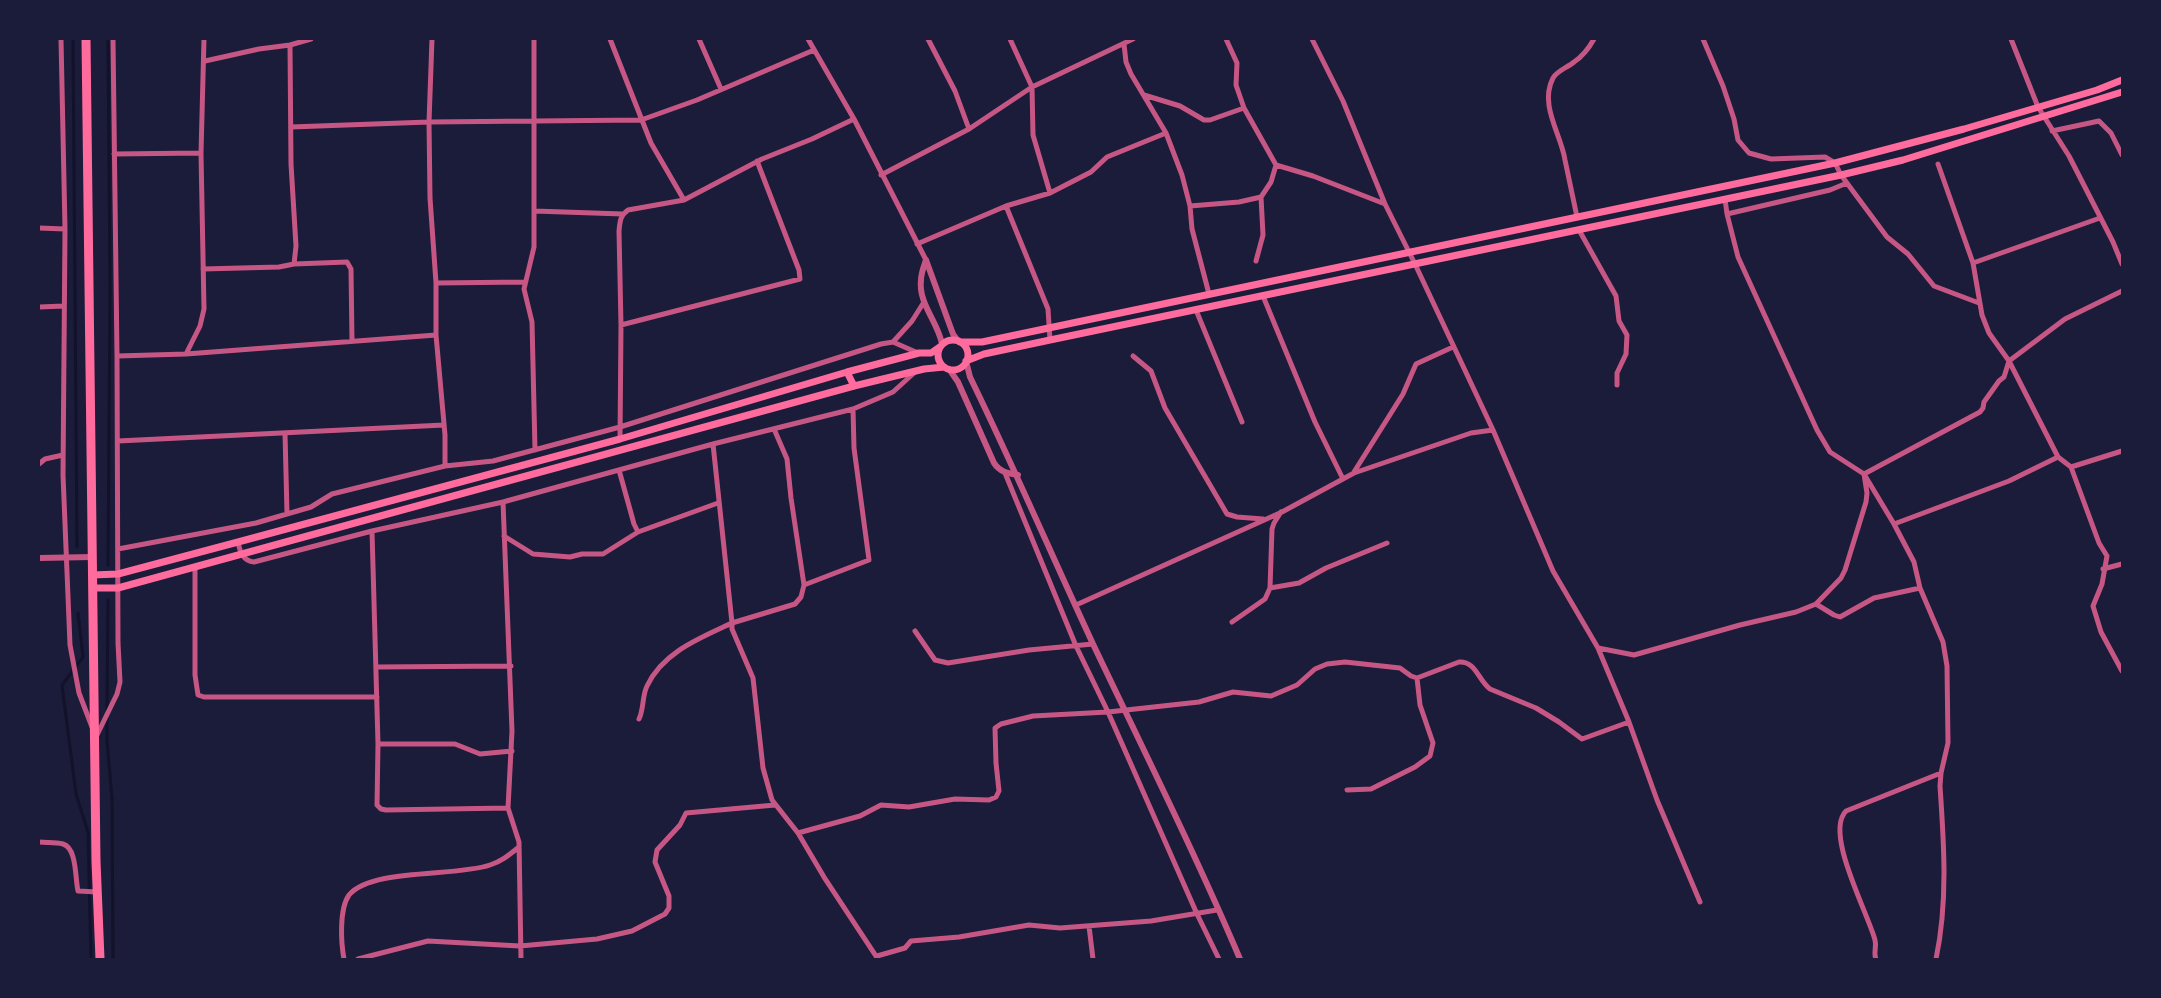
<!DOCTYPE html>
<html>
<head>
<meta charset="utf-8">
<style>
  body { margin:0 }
  #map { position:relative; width:2161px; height:998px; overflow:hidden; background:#1b1b3a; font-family:"Golos Text",sans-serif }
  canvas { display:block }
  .frame { position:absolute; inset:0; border:40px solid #1b1b3a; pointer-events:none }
</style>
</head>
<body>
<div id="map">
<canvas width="2161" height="998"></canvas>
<div class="frame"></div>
</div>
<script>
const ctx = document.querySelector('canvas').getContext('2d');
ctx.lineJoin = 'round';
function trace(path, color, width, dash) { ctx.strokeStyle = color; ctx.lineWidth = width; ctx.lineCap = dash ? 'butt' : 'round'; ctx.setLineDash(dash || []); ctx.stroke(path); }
trace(new Path2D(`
  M73,39L77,547
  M108,565L110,290L108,39
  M78,613L83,657L62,685L76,794L88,832L91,959
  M107,711L108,600
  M107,718V740L112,799L113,959`), '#12122b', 3);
trace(new Path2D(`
  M61,39L65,229L63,475L70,645L79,693L92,727
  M432,39L429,122L430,198L436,283V335L445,435V466
  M534,39V247L524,289L532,322L535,450
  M610,39L651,143L684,200
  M699,39L721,89
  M808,39L854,119L926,260
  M928,39L955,91L969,129
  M1010,39L1032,87L1033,135L1050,193
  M1226,39L1237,63L1236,85L1244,108L1276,165L1271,182L1261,197L1263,235L1256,261
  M1312,39L1343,101L1385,204L1415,264L1493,430L1553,571L1598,648L1629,722L1657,800L1700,902
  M1703,39L1723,86L1734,119L1738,140L1749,153L1771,159L1825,157L1835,163L1841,175L1887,237L1908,254L1934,286L1979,303
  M2011,39L2038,107L2069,156L2113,242L2122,264
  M1124,44L1126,62L1131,74L1166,133L1182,175L1190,206L1192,229L1209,294
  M205,61L259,49L290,45L311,39
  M1144,95L1180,106L1204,120H1210L1244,108
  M291,127L429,122L641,120L697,100L814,50
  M2052,131L2099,121L2111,133L2122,155
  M114,154L201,153
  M1938,164L1973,263L1982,315L1989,333L2009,361L2058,457L2071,467L2099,543L2107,556L2102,584L2093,606L2101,632L2122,671
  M1276,165L1313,176L1385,204
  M881,175L969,129L1032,87L1133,39
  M1847,183L1830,190L1727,214L1738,257L1817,430L1830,452L1864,474L1894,524L1914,562L1920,588L1943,642L1947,666L1948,743L1941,773L1940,786C1944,844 1948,902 1936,959
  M1725,199L1727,214
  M1006,206L1048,309L1050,340
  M1190,206L1239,202L1261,197
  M534,211L623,214
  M1577,217C1573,198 1569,179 1565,160C1561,134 1539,105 1553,78C1558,70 1567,68 1574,62C1583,56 1589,48 1594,39
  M39,228L65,229
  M1579,230L1616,296L1619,321L1627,335L1626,354L1617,373V385
  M917,244L1006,206L1050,193L1091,172L1107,157L1166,133
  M1973,263L2100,218
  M294,264L347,262L351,269L352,341
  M203,269L279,267L294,264L296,246L291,164L290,45
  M436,283L525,282
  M1263,296L1315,422L1343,479
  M39,307L64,306
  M1196,310L1242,422
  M621,325L800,279L799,270L757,161
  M893,342L912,321L924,302
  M186,354L200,326L204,309L201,153L204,39
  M117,356L186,354L436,335
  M1133,356L1151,371L1165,408L1227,514L1237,517L1263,519
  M853,409L854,448L869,560L804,585L801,597L795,604L732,623V629L753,678L763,768L772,800L798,833L824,877L878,959
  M774,429L787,459L791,498L804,585
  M285,433L287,514
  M620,439L621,325L619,231C620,221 620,216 628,210L684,200L762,159L812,139L854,119
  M118,441L444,425
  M39,464L45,459L63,455
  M2071,467L2122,451
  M619,470L634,524L638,532L718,503
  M1354,472L1403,394L1416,364L1453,347
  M1005,473L1076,646L1108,712L1197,914L1219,959
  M503,502L512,731L508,808L519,842L521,959
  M1894,524L2009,481L2058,457
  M372,531L378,744L377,805L381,809L386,810L508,808
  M504,536L533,554L570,557L582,554H603L638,532
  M238,542C240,552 243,561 254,562L372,531L503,502L713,444L853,409L893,392L915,372
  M118,549L256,523L311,507L332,494L445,466L493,461L620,427L881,344L893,342L918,353
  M195,567V675L198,695L204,697H377
  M2103,569L2122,564
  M1270,588L1299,583L1326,568L1387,543
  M1816,604L1834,615L1840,617L1874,598L1920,588
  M1076,605L1282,512L1354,473L1471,433L1493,430
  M1232,622L1265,599L1270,588L1272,529L1274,523L1281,512
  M915,631L935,660L948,663L1029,650L1093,644
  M1598,648L1634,655L1740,625L1796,612L1816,604L1841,578L1845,570L1866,502L1867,493L1864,474L1980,412L1983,408L1984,402L1999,381L2004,377L2009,361L2065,319L2122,291
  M376,667L511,666
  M639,719C644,709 642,696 647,686C663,652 700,638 732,623L713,444
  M96,737L117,694L120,682L118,643L117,356L113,39
  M378,744H455L480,754L512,751
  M1347,790L1371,789L1415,767L1430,756L1433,743L1420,705L1417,678
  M798,833L860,816L881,805L909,807L955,799L989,800L996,797L999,791L996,763L995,728L1001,724L1033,716L1108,712L1199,702L1233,692L1271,696L1297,685L1315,669L1327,664L1345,662L1400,668L1411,676L1417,678L1459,662C1476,661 1478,680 1490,689L1536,708L1559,722L1582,739L1629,722
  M39,842C46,843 55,842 63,844C77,848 75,878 78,891L97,892
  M1089,926L1093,959
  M877,956L905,948L911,941L959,937L1029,925L1060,928L1151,921L1217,910
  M344,959C341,943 339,909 349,895C372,868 455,877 490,865C502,861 509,855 519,847
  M358,959L428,941L520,946L597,939L632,931L665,914L669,908V896L655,862L657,850L680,825L686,813L775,805
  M1876,959C1873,953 1877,947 1875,940C1868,913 1824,833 1846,811L1941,773`), '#c65784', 5);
trace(new Path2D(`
  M926,260C924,266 921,273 921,280C918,303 938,322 942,344
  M926,260L953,334L958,341
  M966,361L970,377C1013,465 1052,556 1093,644C1143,749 1195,853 1240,959
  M949,369L958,382L994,463C1000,472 1007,473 1018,475
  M39,558L92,557`), '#c65784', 6);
trace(new Path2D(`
  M938 355a15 15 0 1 1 30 0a15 15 0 1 1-30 0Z
  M960,342H982L1835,163L1964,129L2097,90L2122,80
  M966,361L984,354L1050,340L1841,175L1903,160L2122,92
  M847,372L854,386
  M92,575L118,574L238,542L620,439L847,372L919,353H931L941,346
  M93,588H118L854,386L924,369L944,367`), '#ff6b9d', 7);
trace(new Path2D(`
  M86,39L96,861L100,959`), '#ff6b9d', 9);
</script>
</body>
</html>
